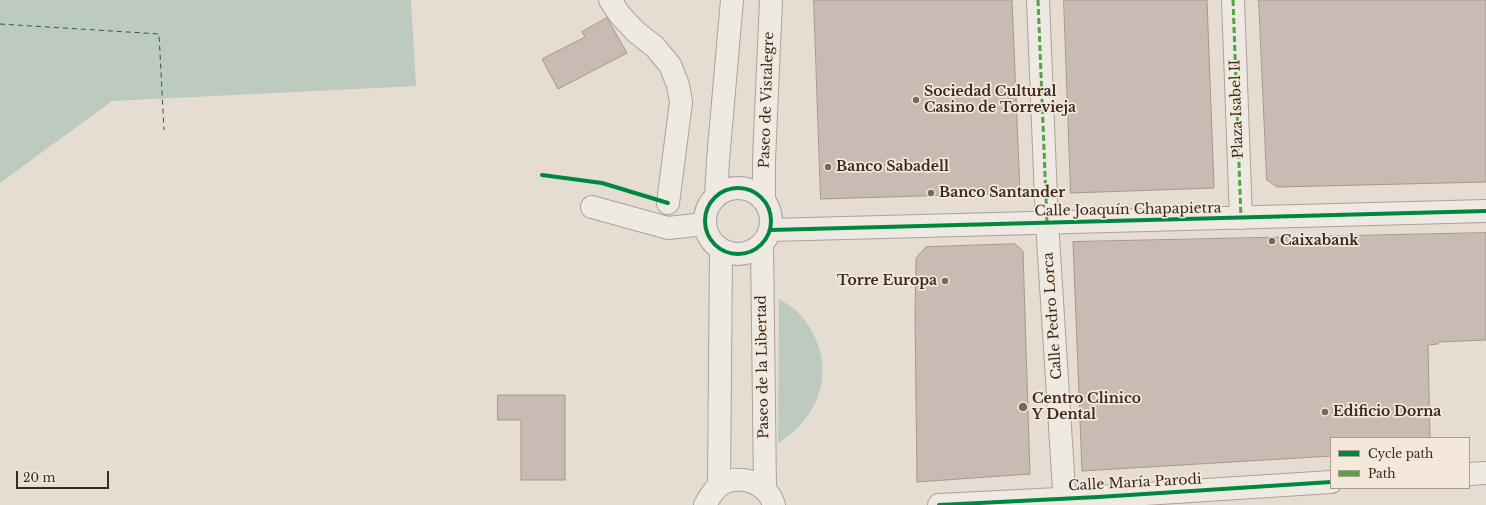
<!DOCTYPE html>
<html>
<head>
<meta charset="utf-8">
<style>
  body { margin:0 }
  #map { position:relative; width:1486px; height:505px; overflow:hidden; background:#e5dcd2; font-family:"Libre Baskerville",serif }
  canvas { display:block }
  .legend { position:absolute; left:1330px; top:437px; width:140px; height:52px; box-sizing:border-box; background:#f4e8da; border:1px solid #aa9c90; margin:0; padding:5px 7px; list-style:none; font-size:12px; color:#3a2a22 }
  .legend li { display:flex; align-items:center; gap:8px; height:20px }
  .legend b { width:20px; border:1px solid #aa9c90 }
  .scale { position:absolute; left:16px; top:471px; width:93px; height:18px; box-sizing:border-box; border:2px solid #3a2a22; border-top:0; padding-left:5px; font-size:12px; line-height:14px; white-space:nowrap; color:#3a2a22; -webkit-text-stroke:3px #f4e8da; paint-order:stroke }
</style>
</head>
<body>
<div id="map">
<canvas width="1486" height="505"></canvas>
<ul class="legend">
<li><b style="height:5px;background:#00873e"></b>Cycle path</li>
<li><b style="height:5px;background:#54a441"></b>Path</li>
</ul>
<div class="scale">20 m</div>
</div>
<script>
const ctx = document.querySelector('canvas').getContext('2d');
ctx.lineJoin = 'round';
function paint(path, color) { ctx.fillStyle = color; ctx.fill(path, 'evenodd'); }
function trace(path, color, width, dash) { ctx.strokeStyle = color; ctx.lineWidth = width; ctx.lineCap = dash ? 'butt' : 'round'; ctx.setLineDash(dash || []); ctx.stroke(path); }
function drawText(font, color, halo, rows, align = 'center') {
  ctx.font = font + ' "Libre Baskerville",serif'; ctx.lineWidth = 3.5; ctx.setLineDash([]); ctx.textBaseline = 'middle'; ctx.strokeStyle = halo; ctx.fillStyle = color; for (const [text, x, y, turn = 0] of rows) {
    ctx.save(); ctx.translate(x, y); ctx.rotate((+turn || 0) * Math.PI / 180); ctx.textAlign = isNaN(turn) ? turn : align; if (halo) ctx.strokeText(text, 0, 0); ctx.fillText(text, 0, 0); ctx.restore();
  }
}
paint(new Path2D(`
  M0,0H411L416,86L112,101L0,183Z
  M779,299C787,304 797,310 803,318C838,362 824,415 778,443Z`), '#bccabf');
trace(new Path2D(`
  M0,24L159,34L164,130`), '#325950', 1, [5, 4]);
const building = new Path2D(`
  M814,0H1012L1020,193L821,199Z
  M1064,0H1207L1214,188L1071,193Z
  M1259,0H1486V182L1277,187L1267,180Z
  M607,18L627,53L558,89L542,59L585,37L582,32Z
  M1486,233V340L1438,342V344L1428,345L1430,438H1331V456L1082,471L1073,242Z
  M1015,244L1023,251L1030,474L917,482L915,313L916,258L926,247Z
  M498,395H565V480H521V420H498Z`);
paint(building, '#c9bbb3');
trace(building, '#a69891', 1);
const minor = new Path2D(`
  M610,0L620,15L636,32L655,47L670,65L678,85L681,102L668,203
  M1038,0L1047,223L1065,505
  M1233,0L1241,218
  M705 221a33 33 0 1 1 66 0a33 33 0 1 1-66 0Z
  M716,196L718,160L732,0
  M764,201V160L771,0
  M592,207L668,228L705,224
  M770,230L1486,211
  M762,244L765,489
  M1469,474L1486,473
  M719,486L721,250
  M705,505C709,498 713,490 720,485C740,473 767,482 774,505
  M939,505L1098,497L1331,482`);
trace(minor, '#aba29a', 24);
trace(minor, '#eee9e3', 22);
trace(new Path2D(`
  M1038,0L1047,223
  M1233,0L1241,218`), '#54a441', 3, [6, 3]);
trace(new Path2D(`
  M542,175L602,183L668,203
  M705 221a33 33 0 1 1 66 0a33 33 0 1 1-66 0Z
  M770,230L1486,211
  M939,505L1098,497L1331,482`), '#00873e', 4);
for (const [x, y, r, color] of [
  [916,100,4,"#766860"],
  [828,167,4,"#766860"],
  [931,193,4,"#766860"],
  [1272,241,4,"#766860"],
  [945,281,4,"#766860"],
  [1023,407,5,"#766860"],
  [1325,412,4,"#766860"]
]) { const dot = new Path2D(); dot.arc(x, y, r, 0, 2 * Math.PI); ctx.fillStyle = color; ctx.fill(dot); trace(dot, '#f4e8da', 1.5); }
drawText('bold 14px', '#3a2a22', '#f4e8da', [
  ["Sociedad Cultural",924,92],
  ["Casino de Torrevieja",924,108],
  ["Banco Sabadell",836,167],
  ["Banco Santander",939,193],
  ["Caixabank",1280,241],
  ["Torre Europa",937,281,"right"],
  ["Centro Clinico",1032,399],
  ["Y Dental",1032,415],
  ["Edificio Dorna",1333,412]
], 'left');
drawText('14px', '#3a2a22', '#f4e8da', [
  ["Paseo de Vistalegre",767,100,-88],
  ["Plaza Isabel II",1237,109,-92],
  ["Calle Joaquín Chapapietra",1128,210,-1],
  ["Calle Pedro Lorca",1053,316,-94],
  ["Paseo de la Libertad",763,367,-91],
  ["Calle María Parodi",1135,483,-3]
]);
</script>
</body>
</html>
